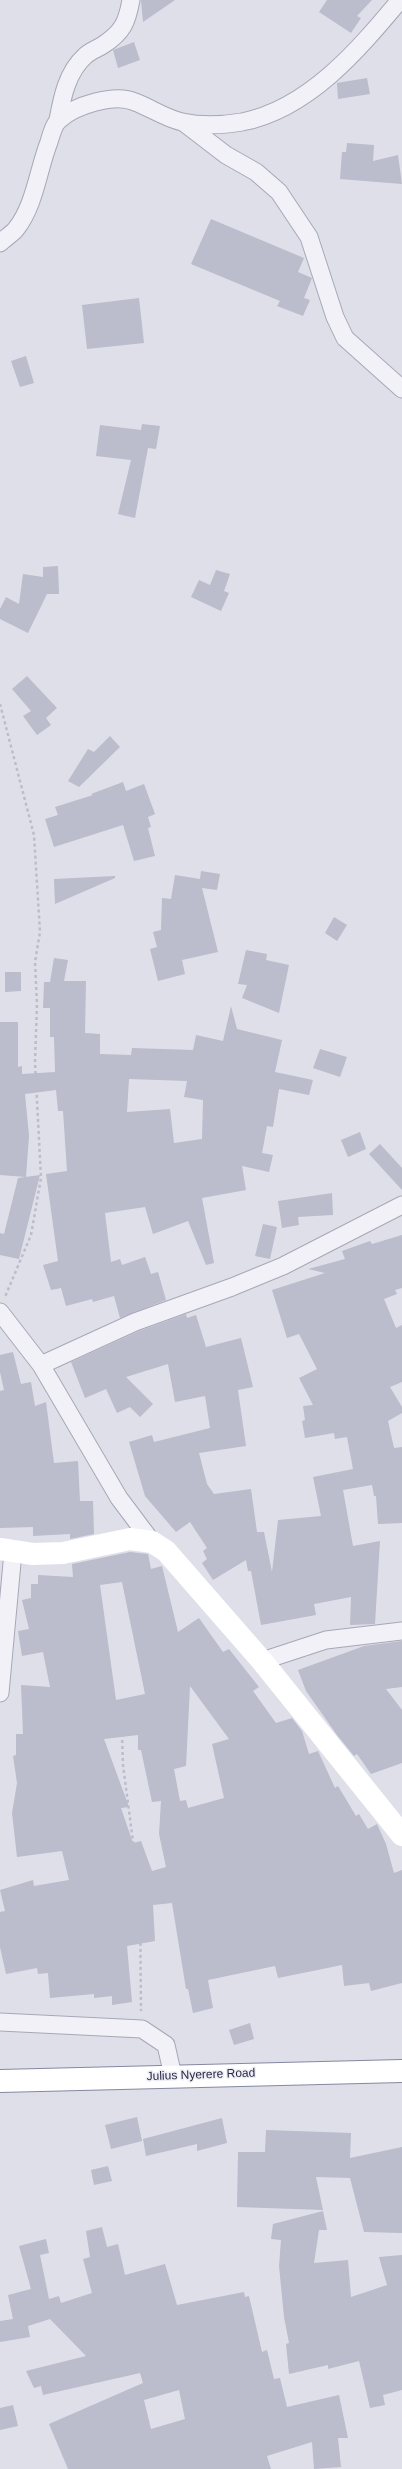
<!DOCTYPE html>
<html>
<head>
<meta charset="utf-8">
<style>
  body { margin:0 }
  canvas { display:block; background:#dedfe9 }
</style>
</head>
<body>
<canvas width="402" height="2469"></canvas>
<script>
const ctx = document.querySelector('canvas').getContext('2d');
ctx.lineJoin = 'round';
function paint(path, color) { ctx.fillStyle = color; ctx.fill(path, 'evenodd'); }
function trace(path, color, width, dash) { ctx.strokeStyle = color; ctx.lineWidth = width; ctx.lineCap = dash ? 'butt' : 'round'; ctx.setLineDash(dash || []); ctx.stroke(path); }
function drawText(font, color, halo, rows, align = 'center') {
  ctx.font = font + ' Helvetica,sans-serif'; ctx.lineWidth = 3; ctx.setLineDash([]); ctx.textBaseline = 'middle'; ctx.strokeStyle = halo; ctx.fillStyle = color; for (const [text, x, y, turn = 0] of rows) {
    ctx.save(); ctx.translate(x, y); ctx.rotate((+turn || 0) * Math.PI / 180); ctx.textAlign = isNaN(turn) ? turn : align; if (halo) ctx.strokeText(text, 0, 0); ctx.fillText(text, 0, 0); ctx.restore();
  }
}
paint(new Path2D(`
  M141,0H175L143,22Z
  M327,0H372L357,16L361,18L351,33L319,12Z
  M134,42L140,60L118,68L113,50Z
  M367,78L370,94L338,99L337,83Z
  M347,143L374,145L373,161L398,155L402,184L340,179L342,152H346Z
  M211,219L304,258L298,272L312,278L304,298L310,300L303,316L277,306L280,301L191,264Z
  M139,298L144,343L87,349L82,305Z
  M26,356L34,383L20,387L11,361Z
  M142,424L160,426L156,449L148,448L135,518L118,514L131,460L96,456L100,425L141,430Z
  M58,566L59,594H47L28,633L0,619V609L6,597L19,604L23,574L43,577V567Z
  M216,570L230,574L224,591L229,593L221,611L191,597L199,580L210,585Z
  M27,676L57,708L46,718L51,725L37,735L23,716L31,711L12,689Z
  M110,736L120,747L79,787L68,781L88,749L94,752Z
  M123,782L126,791L144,784L155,814L148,817L151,827L148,828L155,856L134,861L123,825L54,847L45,819L58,815L55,807L93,795L91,794Z
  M201,871L220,874L217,890L202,888L218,952L182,960L185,974L158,981L150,949L157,947L153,932L161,930L162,898L171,899L175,875L200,879Z
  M115,876V878L55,904L54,879Z
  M334,917L347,925L337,941L325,933Z
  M246,950L267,954L266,960L289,965L279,1013L242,998L247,985L238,984Z
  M54,958L68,960L64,981H86L85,1033L100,1034V1054L131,1055L132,1048L193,1050L196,1035L223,1041L231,1006L237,1029L282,1040L275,1072L313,1080L309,1095L279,1089L273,1127L267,1126L262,1153L273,1155L269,1172L242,1166L246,1190L202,1198L214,1263L206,1265L188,1221L153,1234L145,1207L105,1213L111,1262L120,1259L122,1265L145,1257L151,1274L158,1272L166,1300L120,1318L114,1296L93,1302L92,1299L66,1306L61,1288L51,1290L43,1265L58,1261L46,1174L67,1171L63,1111H58L56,1090L25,1094L29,1136L26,1177L0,1175V1022H18V1067L22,1066V1074L55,1072L54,1037H50V1008H43L44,982H50ZM129,1079L187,1081L184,1097L203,1100L202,1139L174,1143L170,1109L127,1112Z
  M5,972H21V991L5,992Z
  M320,1049L347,1057L340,1077L313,1068Z
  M360,1132L366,1149L348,1157L341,1140Z
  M380,1144L402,1168V1190L369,1154Z
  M40,1175L19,1259L0,1255V1233L4,1234L18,1178Z
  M332,1193L333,1215L298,1217L299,1225L282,1228L278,1201Z
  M263,1224L277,1227L270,1259L255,1256Z
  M402,1235V1288L395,1290L397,1294L384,1299L396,1328L402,1325V1382L390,1387L402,1407V1413L388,1421L394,1448L402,1447V1523L378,1524L376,1496H374L372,1485L343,1490L353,1546L380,1541L375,1624L350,1625L351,1597L314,1604L316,1615L261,1625L251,1571H248L246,1560L213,1580L202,1563L207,1559L203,1551L207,1548L190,1522L176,1532L145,1496L129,1442L152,1435L154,1442L210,1428L205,1396L175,1402L168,1364L126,1377L153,1404L140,1417L130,1407L117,1413L106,1389L85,1398L71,1362L139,1331L186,1314L187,1318L196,1315L206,1347L241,1338L253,1387L238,1390L246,1446L199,1453L207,1484L214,1494L251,1489L257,1532H264L272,1572L278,1520L321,1516L313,1477L353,1469L347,1437L335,1439L334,1433L305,1438L302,1421L305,1420L303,1406L313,1405L299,1378L317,1369L299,1334L287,1338L272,1290L325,1273L308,1269L345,1259L342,1251L370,1241L372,1244Z
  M13,1352L21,1384L31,1382L35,1406L46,1402L54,1463L78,1461L80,1501H93L94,1534L70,1539V1534L33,1536V1527L0,1528V1391L4,1390L0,1372V1355Z
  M130,1552L148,1554L151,1569L162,1566L178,1632L199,1618L223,1652L229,1649L259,1687L253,1691L276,1723L292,1718L302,1731L309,1754L318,1751L335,1788L338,1786L356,1816L359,1814L368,1829L377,1824L386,1844L394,1873L402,1870V1983L371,1991L369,1983L344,1986L342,1965L278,1978L275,1966L208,1980L213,2008L193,2013L188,1989H186L172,1903L153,1905L155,1941L127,1946L132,2002L112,2005V1996L94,1998V1994L50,1998L48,1973L38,1974L37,1968L6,1974L0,1947V1912L5,1911L0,1890L33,1880L34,1886L69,1880L62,1851L17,1857L12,1813L17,1783L13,1756L16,1755V1734H23L21,1685L50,1687L43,1652L22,1656L18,1631L29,1629L22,1600L31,1598V1584H38V1575L73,1577L72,1564ZM122,1582L145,1694L116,1700L100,1585ZM190,1686L229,1739L212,1744L224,1798L188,1808L186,1800L180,1801L174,1769L186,1766ZM138,1735V1750H141L152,1802L161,1801L159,1834L166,1867L152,1871L141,1841L133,1843L121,1808L129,1807L104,1739Z
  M402,1641V1687L386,1689L402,1710V1763L371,1774L357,1754L354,1756L337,1735L306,1691L298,1670L364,1646Z
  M250,2023L254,2039L234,2045L229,2030Z
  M137,2117L142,2141L111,2149L105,2125Z
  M222,2118L227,2143L197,2151V2144L146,2156L143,2139Z
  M266,2130L351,2133L350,2158L402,2147V2233L364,2232L350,2178L316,2177L323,2210L237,2207L238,2152H265Z
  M108,2166L112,2181L94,2185L91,2170Z
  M323,2211L327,2230H319L314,2263L348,2260L351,2297L387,2285L379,2257L402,2255V2390L383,2395L385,2405L370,2408L359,2361L328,2369V2365L289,2374L286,2344L289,2343L284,2317L279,2266L281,2240L271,2239L273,2224Z
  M102,2227L107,2247L118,2244L125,2275L165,2264L177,2305L244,2292L245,2297L249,2296L262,2352L267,2350L274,2379L280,2378L287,2407L339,2395L348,2438H338L341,2467L314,2469L312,2442L267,2456L271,2469H68L49,2424L143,2383L140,2373L43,2395L41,2386L34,2388L26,2371L86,2356L50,2319L28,2326L30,2337L0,2342V2321L13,2319L8,2295L31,2289L19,2246L46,2239L49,2253L40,2255L49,2299L59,2296L61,2303L92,2293L83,2259L90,2257L86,2231ZM179,2390L185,2419L151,2429L144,2400Z
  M13,2405L18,2426L0,2430V2408Z`), '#bbbccc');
const minor = new Path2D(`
  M58,120C62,98 67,72 85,56C90,51 97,49 103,45C123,32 127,22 131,0
  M183,122L226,155L256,172L279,192L309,237L335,317L345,338L402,389
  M0,243C5,238 12,234 16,229C35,205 38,170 49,142C51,135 54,124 59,120C75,105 115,93 135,102C151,108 165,118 182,122C201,126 224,125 242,122C309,109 359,49 400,0
  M0,1312L41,1365L119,1498L152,1542
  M41,1365L135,1322L232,1287L283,1266L402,1205
  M262,1661L326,1640L402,1631
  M0,1693L13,1552
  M0,2022L142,2029L166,2045L173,2076`);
const trunk = new Path2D(`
  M0,2081L402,2071`);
trace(minor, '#a7a8b7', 19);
trace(trunk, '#8488a1', 24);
trace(new Path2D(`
  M0,704L34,835L40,932L35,962L37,1004L35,1062L41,1178L31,1235L5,1297
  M122,1734L123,1765L140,1895L141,2011`), '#bcbdc8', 2.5, [3, 3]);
trace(minor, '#f1f1f7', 17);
trace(new Path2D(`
  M0,1549L33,1554L63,1553L130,1539L152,1542L166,1551L262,1661L402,1835`), '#fff', 22);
trace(trunk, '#fff', 22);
drawText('12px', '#262841', '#eeeff6', [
  ["Julius Nyerere Road",201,2075,-2]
]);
</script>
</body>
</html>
